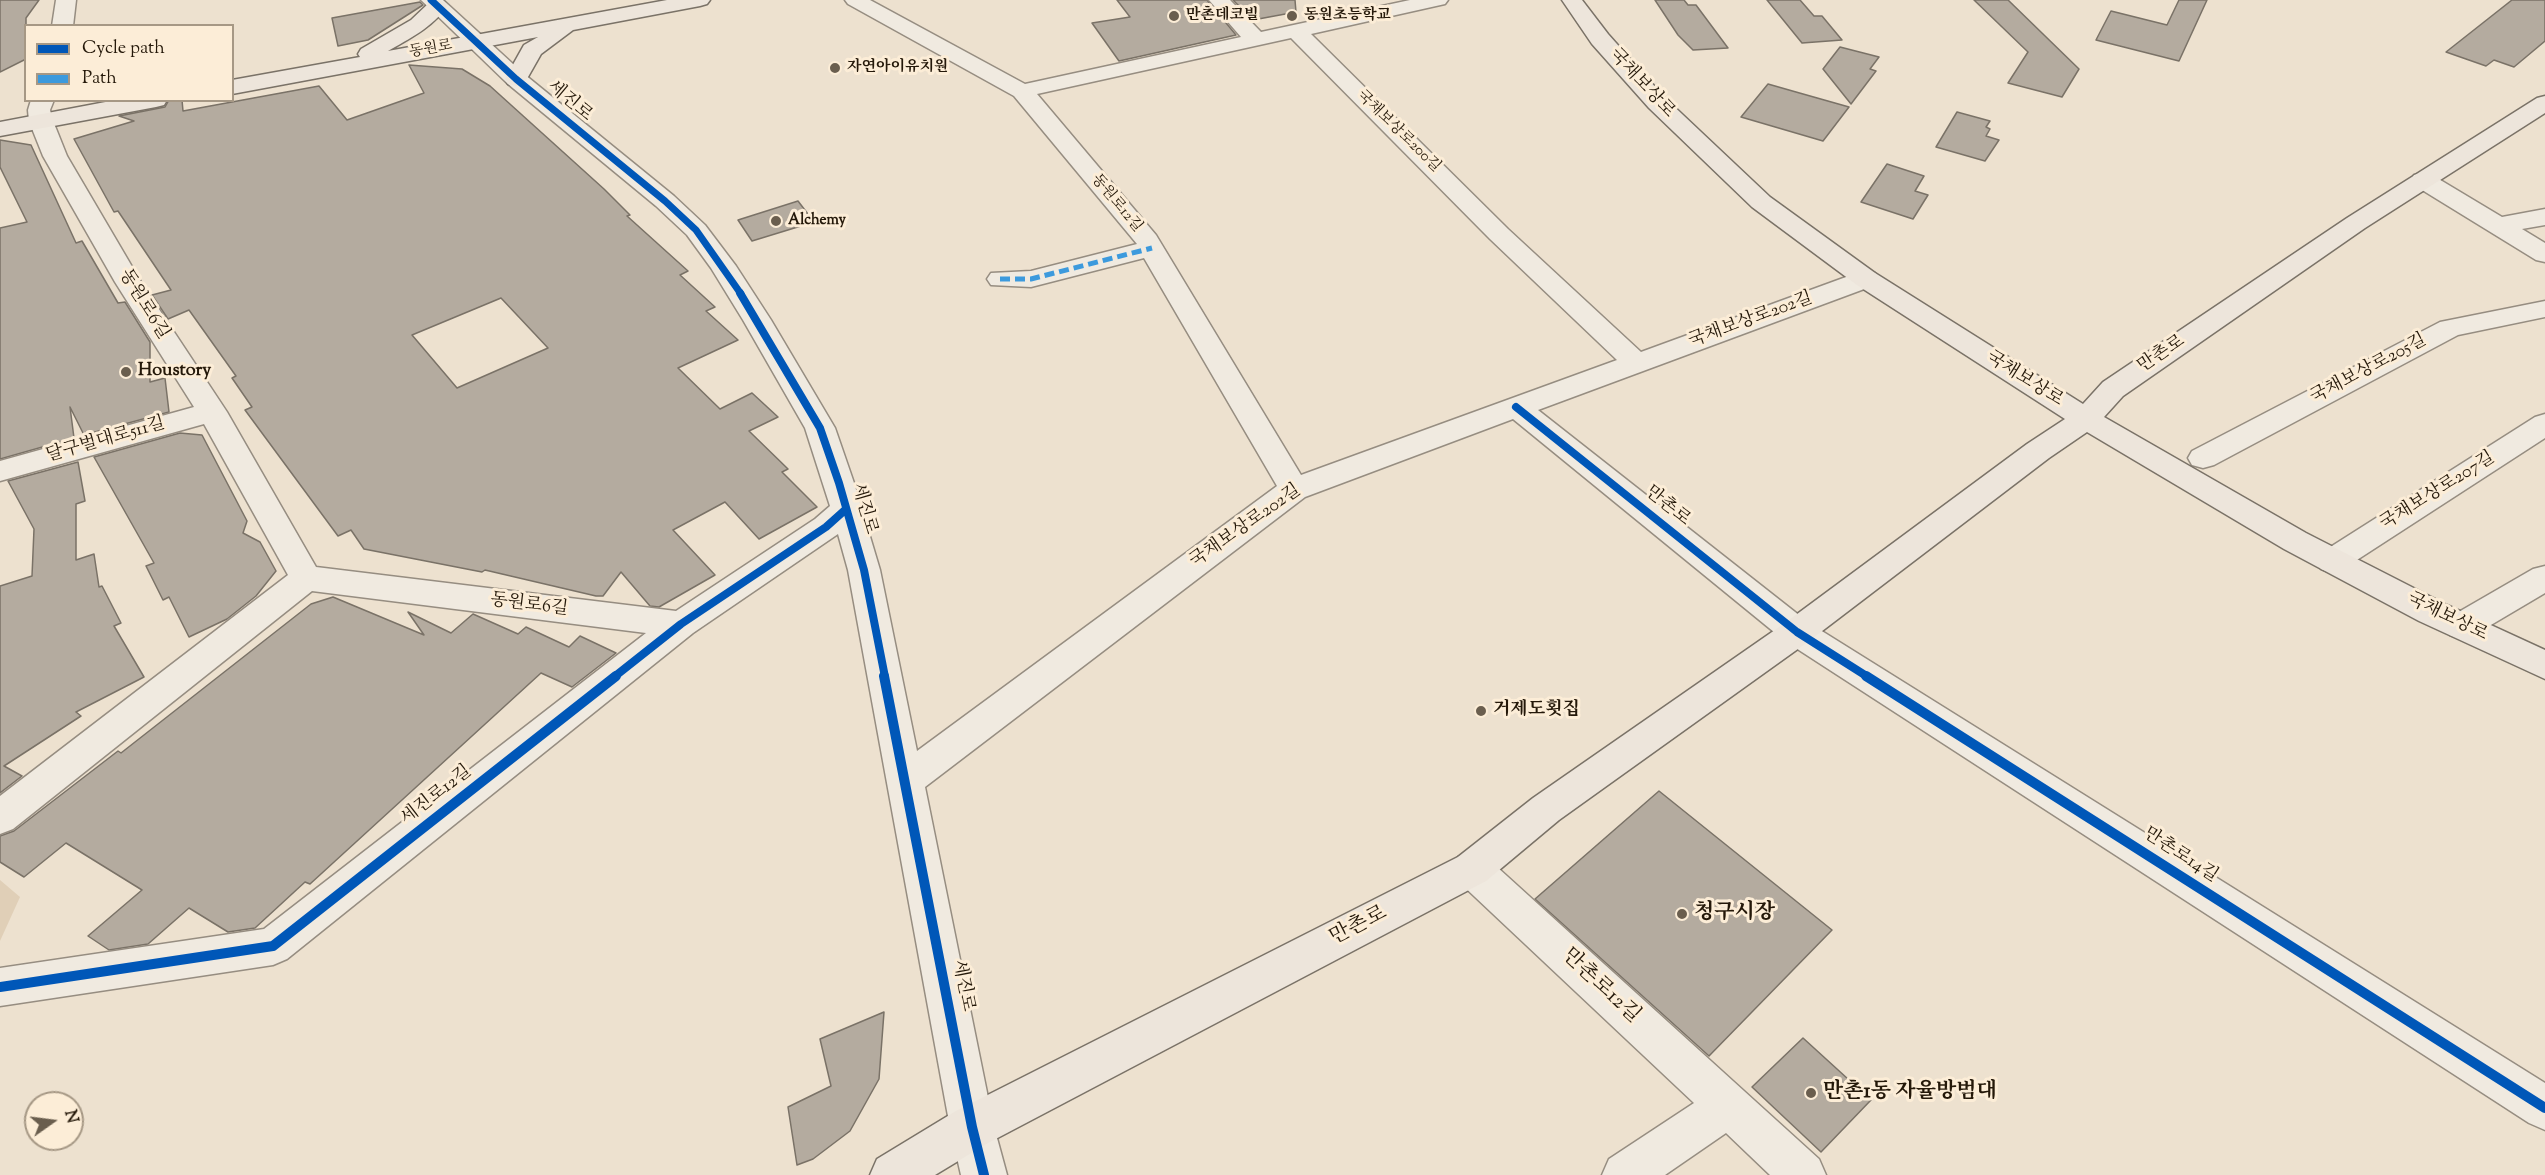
<!DOCTYPE html>
<html>
<head>
<meta charset="utf-8">
<style>
  body { margin:0 }
  #map { position:relative; width:2545px; height:1175px; overflow:hidden; background:#ede1cf; font-family:"Sorts Mill Goudy",serif }
  canvas { display:block }
  .legend { position:absolute; left:24px; top:24px; width:210px; height:78px; box-sizing:border-box; background:#fcedd7; border:2px solid #a69885; margin:0; padding:8px 10px; list-style:none; font-size:18px; color:#241809 }
  .legend li { display:flex; align-items:center; gap:12px; height:30px }
  .legend b { width:30px; border:2px solid #a69885 }
  .north { position:absolute; left:24px; top:1091px; width:60px; height:60px; box-sizing:border-box; background:#fcedd7; border:2px solid #a69885; border-radius:50%; rotate:76deg; font-size:16px; font-weight:700; line-height:24px; text-align:center; color:#241809 }
  .north::after { content:''; display:block; margin:auto; width:21px; height:27px; background:#6a5e4e; clip-path:polygon(50% 0,100% 100%,50% 72%,0 100%) }
</style>
</head>
<body>
<div id="map">
<canvas width="2545" height="1175"></canvas>
<ul class="legend">
<li><b style="height:8px;background:#0057b8"></b>Cycle path</li>
<li><b style="height:8px;background:#3c9add"></b>Path</li>
</ul>
<div class="north">N</div>
</div>
<script>
const ctx = document.querySelector('canvas').getContext('2d');
ctx.lineJoin = 'round';
function paint(path, color) { ctx.fillStyle = color; ctx.fill(path, 'evenodd'); }
function trace(path, color, width, dash) { ctx.strokeStyle = color; ctx.lineWidth = width; ctx.lineCap = dash ? 'butt' : 'round'; ctx.setLineDash(dash || []); ctx.stroke(path); }
function drawText(font, color, halo, rows, align = 'center') {
  ctx.font = font + ' "Sorts Mill Goudy","Noto Serif KR",serif'; ctx.lineWidth = 6; ctx.setLineDash([]); ctx.textBaseline = 'middle'; ctx.strokeStyle = halo; ctx.fillStyle = color; for (const [text, x, y, turn = 0] of rows) {
    ctx.save(); ctx.translate(x, y); ctx.rotate((+turn || 0) * Math.PI / 180); ctx.textAlign = isNaN(turn) ? turn : align; if (halo) ctx.strokeText(text, 0, 0); ctx.fillText(text, 0, 0); ctx.restore();
  }
}
paint(new Path2D(`
  M0,880L20,897L0,941Z`), '#e0cfb7');
const building = new Path2D(`
  M0,0H39L26,18V59L0,72Z
  M1117,0H1207L1236,35L1119,61L1092,23L1130,17Z
  M1233,0H1295L1296,12L1253,20Z
  M1655,0H1684L1688,5H1696L1728,48L1693,50L1678,35Z
  M1767,0H1800L1814,16H1822L1842,40L1802,43Z
  M1974,0H2008L2079,69L2062,97L2008,83L2028,52Z
  M2179,0H2207L2179,61L2096,40L2111,11L2167,25Z
  M2512,0H2545V41L2514,67L2494,60L2486,66L2446,52Z
  M420,2L423,5L368,40L338,46L332,18Z
  M1840,47L1879,57L1870,69L1876,71L1851,104L1823,69Z
  M409,65L462,69L490,86L604,189L630,215L627,216L688,271L680,275L715,307L706,311L738,340L678,368L720,409L752,393L778,417L749,431L788,469L782,472L817,507L759,539L725,502L673,530L715,575L659,607L650,606L621,572L603,596H596L485,570L482,572L364,549L351,530L338,536L245,410L252,407L232,378L236,376L189,310L168,319L152,295L171,290L118,211L114,212L74,139L134,121L119,116L165,107L169,100H182L183,111L319,86L347,120L424,93ZM501,298L548,348L457,388L412,335Z
  M1768,84L1796,92L1849,107L1823,141L1741,117Z
  M1957,112L1990,121L1986,127L1990,129L1986,136L1999,140L1985,161L1936,147Z
  M0,140L31,145L76,243L82,241L118,303L125,302L150,342V382L165,378L169,412L84,435L70,407L74,438L0,459V228L27,222L0,167Z
  M1887,164L1924,176L1915,191L1928,195L1913,219L1861,202Z
  M798,201L814,222L752,241L738,220Z
  M180,433L202,435L247,521L243,533L260,542L276,571L256,596L227,619L189,637L169,597L163,600L146,566L154,563L94,457Z
  M78,462L85,501L76,504V560L94,554L99,587L102,586L121,623L114,626L144,677L76,712L81,716L4,766L22,776L0,793V586L32,576L34,529L8,481Z
  M333,597L424,635L408,612L451,633L473,614L518,634L526,627L569,647L580,636L616,653L572,687L541,673L310,884L305,882L255,928L228,932L189,908L148,944L109,950L88,936L142,890L66,843L24,877L0,862V836L14,831L118,751L121,753L311,604Z
  M1659,791L1832,930L1709,1056L1535,899Z
  M884,1012L879,1079L850,1131L813,1159L797,1165L788,1107L831,1086L820,1039Z
  M1803,1038L1871,1100L1821,1152L1752,1087Z`);
paint(building, '#b4ab9f');
trace(building, '#7a7267', 1.5);
const minor = new Path2D(`
  M56,0H76L73,26H52Z
  M421,0H443L524,74L674,196L705,225L736,266L771,320L835,428L854,483L880,570L917,751L1277,486L1144,258L1031,287L991,285L987,279L991,273L1031,271L1137,244L1014,96L848,4L845,0H870L1025,84L1241,37L1209,0H1230L1261,32L1410,0H1448L1445,4L1311,34L1508,229L1641,352L1857,273L1866,271L1875,273L1879,279L1875,285L1538,410L1809,623L2545,1083V1130L2529,1123L1785,641L1513,419L1305,497L925,787L994,1127L1007,1175H961L950,1127L848,570L838,534L693,633L287,959L273,965L0,1006V968L264,929L646,633L312,591L13,829L0,834V796L288,575L204,424L0,481V461L194,407L115,282L43,156L29,121L28,110L31,100H54L50,110L53,121L67,156L141,282L227,412L316,567L676,611L815,519L830,506L805,428L743,320L711,268L687,235L656,206L508,84ZM1291,38L1490,239L1617,360L1301,475L1156,235L1037,94Z
  M2423,173L2432,175L2502,217L2545,209V225L2522,229L2545,243V262L2536,260L2414,185L2411,180L2414,175Z
  M2545,301V317L2458,335L2214,465L2203,468L2192,465L2188,458L2192,451L2440,322Z
  M2545,414V438L2343,569L2332,573L2321,569L2316,561L2321,553L2535,417Z
  M2545,566V593L2474,635L2462,639L2450,635L2445,626L2450,617L2533,569Z
  M1472,852L1486,857L1819,1159L1826,1175H1770L1726,1133L1665,1175H1602L1609,1159L1694,1103L1458,881L1453,869L1458,857Z`);
const major = new Path2D(`
  M436,0L444,2L447,6C433,27 409,39 388,51L667,0H710L707,4L700,6L573,30L541,54L524,84L516,86L508,84L505,79L524,45L538,37L232,94V80L360,57L358,54L361,49L411,20L430,2Z
  M1562,0H1582L1608,34L1665,98L1770,197L1875,273L2083,404L2103,382L2347,218L2537,98L2545,96V113L2365,228L2123,396L2104,417L2306,533L2443,603L2545,650V679L2419,621L2284,549L2087,432L2049,458L1809,641L1559,820L1486,881L988,1143L935,1175H870L877,1159L956,1111L1458,857L1533,798L1785,623L2027,444L2065,419L1857,285L1752,207L1649,108L1592,44Z
  M116,100H167L164,105L156,107L0,136V122Z`);
trace(minor, '#968d81', 3);
trace(major, '#7a7267', 3);
paint(minor, '#f0eae0');
paint(major, '#ede5db');
trace(new Path2D(`
  M1000,279H1031L1152,248`), '#3c9add', 5, [10, 5]);
trace(new Path2D(`
  M431,0L516,79L665,201L696,230L741,294`), '#0057b8', 7);
trace(new Path2D(`
  M740,293L820,428L839,483L864,570L885,677
  M1516,407L1797,632L1868,677
  M614,677L681,624L826,527L845,510`), '#0057b8', 8);
trace(new Path2D(`
  M884,676L972,1127L984,1175
  M1866,676L2545,1108
  M0,987L273,946L616,676`), '#0057b8', 10);
for (const [x, y, r, color] of [
  [1174,16,6,"#6a5e4e"],
  [1292,16,6,"#6a5e4e"],
  [835,68,6,"#6a5e4e"],
  [776,221,6,"#6a5e4e"],
  [126,372,6,"#6a5e4e"],
  [1481,711,6,"#6a5e4e"],
  [1682,914,6,"#6a5e4e"],
  [1811,1093,6,"#6a5e4e"]
]) { const dot = new Path2D(); dot.arc(x, y, r, 0, 2 * Math.PI); ctx.fillStyle = color; ctx.fill(dot); trace(dot, '#fcedd7', 2); }
drawText('bold 15px', '#241809', '#fcedd7', [
  ["만촌데코빌",1186,16],
  ["동원초등학교",1304,16],
  ["자연아이유치원",847,68],
  ["Alchemy",788,221]
], 'left');
drawText('15px', '#241809', '#fcedd7', [
  ["동원로",431,50,-10],
  ["국채보상로200길",1398,132,44],
  ["동원로12길",1116,204,50]
]);
drawText('18px', '#241809', '#fcedd7', [
  ["국채보상로",1641,84,47],
  ["세진로",569,102,40],
  ["동원로6길",143,305,58],
  ["국채보상로202길",1751,321,-20],
  ["만촌로",2162,355,-34],
  ["국채보상로205길",2369,370,-28],
  ["국채보상로",2024,380,32],
  ["달구벌대로511길",106,441,-16],
  ["국채보상로207길",2438,492,-32],
  ["만촌로",1667,507,39],
  ["세진로",863,509,74],
  ["국채보상로202길",1246,527,-35],
  ["동원로6길",529,606,7],
  ["국채보상로",2447,618,26],
  ["세진로12길",437,796,-38],
  ["만촌로14길",2180,856,33],
  ["세진로",962,986,79]
]);
drawText('bold 18px', '#241809', '#fcedd7', [
  ["Houstory",138,372],
  ["거제도횟집",1493,711]
], 'left');
drawText('bold 21px', '#241809', '#fcedd7', [
  ["청구시장",1694,914],
  ["만촌1동 자율방범대",1823,1093]
], 'left');
drawText('21px', '#241809', '#fcedd7', [
  ["만촌로",1359,927,-27],
  ["만촌로12길",1600,987,43]
]);
</script>
</body>
</html>
